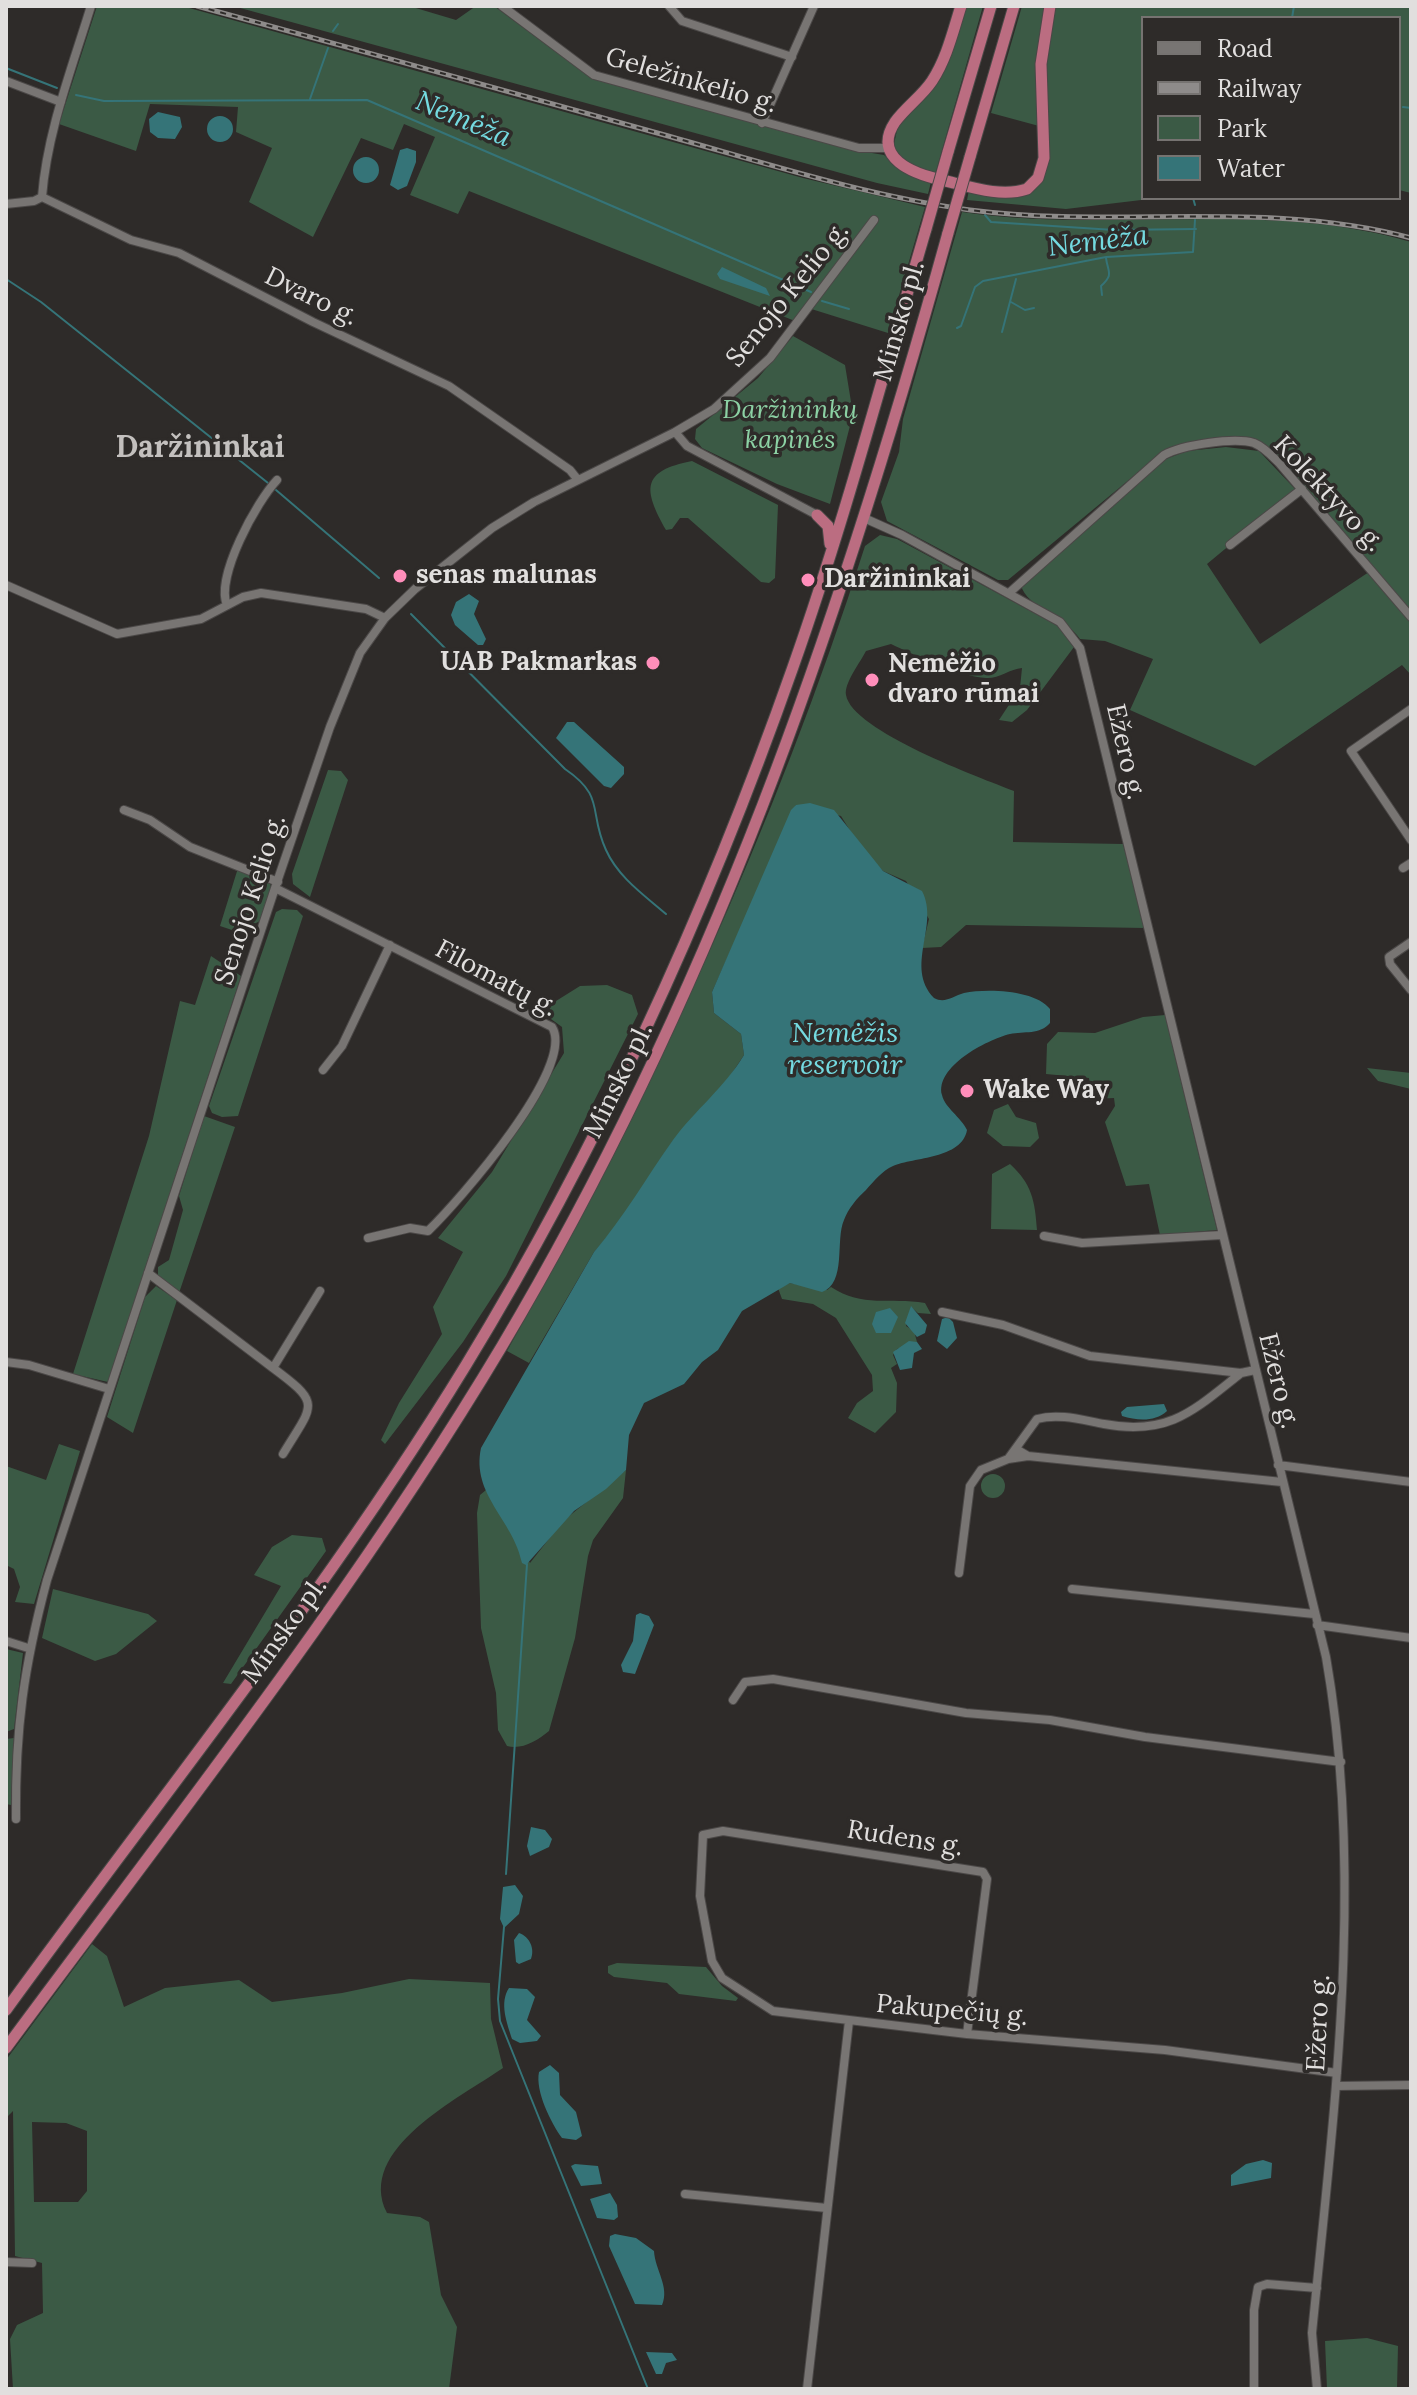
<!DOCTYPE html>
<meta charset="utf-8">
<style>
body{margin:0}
#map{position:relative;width:1417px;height:2395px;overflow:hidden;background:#2e2b29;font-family:Lora,serif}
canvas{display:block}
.frame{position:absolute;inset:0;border:8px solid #e1dfde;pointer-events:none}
.legend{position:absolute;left:1141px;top:16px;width:260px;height:184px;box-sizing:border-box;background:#2e2b29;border:2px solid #767371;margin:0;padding:10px 14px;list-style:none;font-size:24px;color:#e1dfde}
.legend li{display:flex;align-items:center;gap:16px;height:40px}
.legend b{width:40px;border:2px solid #767371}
</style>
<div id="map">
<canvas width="1417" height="2395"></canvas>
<div class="frame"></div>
<ul class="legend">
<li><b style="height:10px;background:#787573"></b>Road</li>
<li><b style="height:10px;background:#8e8b8a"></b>Railway</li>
<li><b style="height:22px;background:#3b5a45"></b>Park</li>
<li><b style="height:22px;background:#357478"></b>Water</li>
</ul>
</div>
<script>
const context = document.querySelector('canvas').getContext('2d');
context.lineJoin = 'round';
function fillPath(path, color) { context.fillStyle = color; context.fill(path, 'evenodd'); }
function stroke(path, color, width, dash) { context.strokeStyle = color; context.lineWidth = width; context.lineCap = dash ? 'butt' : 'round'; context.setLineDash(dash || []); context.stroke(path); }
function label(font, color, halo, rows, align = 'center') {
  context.font = font + ' Lora,serif'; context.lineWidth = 7; context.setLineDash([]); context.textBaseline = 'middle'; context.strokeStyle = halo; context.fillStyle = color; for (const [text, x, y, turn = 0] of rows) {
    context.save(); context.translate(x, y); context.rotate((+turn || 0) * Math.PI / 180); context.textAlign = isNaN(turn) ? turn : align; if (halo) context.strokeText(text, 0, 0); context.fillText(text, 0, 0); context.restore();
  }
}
fillPath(new Path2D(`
 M97,6h85l621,172 122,29 -37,126 -83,-26 -10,14 -326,-130 -11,23 -48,-19 25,-58 -31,-13 -11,26 -32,-12 -48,99 -64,-35 23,-54 -36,-16 2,-25 -88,-3 -14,47 -77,-27z
 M233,6h176l47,14 20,-14h18l88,65 25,12 247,67 30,5 19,17 28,10 -3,12 -51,-11z
 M965,6h18l-48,169 -28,-10 -14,-17 5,-22 33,-37z
 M1022,6h23l-8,58 2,62 -48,-13z
 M1056,6h355v187l-12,-3v-172h-256v180h15l-92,11 -99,-9 2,-10 31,7 42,-18 5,-10v-115z
 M962,212c150,22 302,-13 449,30v370l-143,-165c-28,-19 -82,-8 -109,8l-151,125h-10l-111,-59 -6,-19 18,-50 4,-33z
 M793,336l52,29 8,49 -23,90 -53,-20 -75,-36 -7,-9 1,-10 62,-51z
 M1226,447l33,4 37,39 -89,74 53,80 109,-72 42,51v52l-9,-10 -147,101 -125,-56 23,-51 -48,-18 -25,-2c-14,-22 -61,-35 -59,-58l145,-122 21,-8z
 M692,461l86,44 -3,73 -6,5 -8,-1 -73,-64h-8l-8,11 -6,1c-23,-41 -25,-59 26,-69z
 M880,535l17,4 165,89 12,19 -47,63 -15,12 -13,-2 21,-32 2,-20c-12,1 -24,11 -36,10 -24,-1 -72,-23 -95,-34l-25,7c-6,12 -22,32 -20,44 6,36 135,83 168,96l-1,51 110,2 22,84 -179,-3 -25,22 -19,1 7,-29 -23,-38 -23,-10 -24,-26 -18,-29 -45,-11 -84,187 2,21 27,21 3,21 -24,36 -47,50 -56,85 -23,26 -65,111 -22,-12c145,-258 268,-523 358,-805z
 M328,770l13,1 7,9 -38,117 -17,-13 -1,-10z
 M238,868l32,15 1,5 -11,33 -22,11 -18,-6z
 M282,909l15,1 6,6 -65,200 -16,1 -10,-4 -3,-7 67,-194z
 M211,956l30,20 -133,406 -35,-8 76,-238 31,-135 15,4z
 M607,985l25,10 6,19 -132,262 -43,66 -78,102 -4,-4 18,-37 43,-69 -9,-27 30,-55 -25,-14 54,-66 72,-119 -2,-26 -22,-16 40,-25z
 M1165,1015l52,215 -57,5 -11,-51 -23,2 -21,-64 10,-16 -1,-8 -22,1 -3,-21 -43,-4 1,-30 11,-12 37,1 48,-16z
 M1367,1068l44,5v16l-33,-8z
 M1008,1104l8,13 20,6 3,15 -9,9 -27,-1 -16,-13 7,-23z
 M204,1116l31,11 -56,166 -21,-15v-11l11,-7 14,-50 -4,-14z
 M1010,1164c22,20 25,37 27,66l-46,-1 1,-55z
 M790,1283l37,7 4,-3c32,21 58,10 94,16l6,11 -13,-1 -7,-6 -5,19 8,5 3,11 -20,7 -4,6 4,9 -6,4 6,15 -1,29 -21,21 -27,-15 9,-15 16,-12 -1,-16 -36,-57 -23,-14 -31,-5 -4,-11z
 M156,1286l21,14 -44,133 -26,-16 38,-120z
 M59,1444l21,7 -46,153 -19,-2 5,-15 -6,-18 -8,-4v-99l40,14z
 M626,1470l-3,28 -30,42 -5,16 -13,82 -26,93c-12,10 -27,19 -42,15l-9,-16 -2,-37 -15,-65 -4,-115 3,-18 6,-5 44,73 33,-42z
 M981 1486a12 12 0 1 1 24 0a12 12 0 1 1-24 0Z
 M292,1535l30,3 4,13 -95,133 -8,-1 58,-97 -27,-11 18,-28z
 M53,1589l95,25 9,7 -41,33 -21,7 -53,-23z
 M6,1649l17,4 -9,76 -8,3z
 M14,1738l-3,67 -5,-1v-65z
 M92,1944l15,12 17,51 41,-19 74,-8 33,22 70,-9 67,-14 81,4 1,36 12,49c-43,30 -148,81 -116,145l33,4 9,5 12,73 16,32 -8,62h-436l-3,-50 7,-14 26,-12 -1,-50 -27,-7 -2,-145 -7,7v-58zM32,2122l34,1 21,8v60l-9,11h-44z
 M617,1963l89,4 16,19 16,12 -2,3 -57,-7 -12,-11 -53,-6 -6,-4v-7z
 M1367,2338l31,8 -1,43h-70l-2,-48z`), '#3b5a45');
fillPath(new Path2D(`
 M158,112l22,5 2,10 -7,12 -17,-1 -8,-6 -1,-13z
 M207 129a13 13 0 1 1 26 0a13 13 0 1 1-26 0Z
 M407,148l9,3v11l-9,24 -9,4 -8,-5 10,-35z
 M353 170a13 13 0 1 1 26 0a13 13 0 1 1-26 0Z
 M722,267l44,21 4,8 -50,-17 -3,-5z
 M469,594l10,7 -5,13 12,25 -3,6h-5l-23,-20 -4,-10 5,-13z
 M567,722h7l50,45v7l-13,14 -7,-2 -48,-48z
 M810,803l24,7 49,61 39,20c18,35 -18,75 12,107 11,6 19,-2 30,-5 23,-5 72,-3 86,16v14c-10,12 -26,8 -40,11 -24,6 -75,33 -68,61 3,13 19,22 25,35 -5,29 -53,27 -74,36 -11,5 -19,15 -27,24 -9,8 -18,19 -22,30 -9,20 3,63 -22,72l-32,-9 -48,28 -24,39 -16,12 -18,22 -40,19 -15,32 -3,35 -20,19 -32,22 -48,54 -4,-2c-9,-44 -51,-68 -41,-115l113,-196c30,-35 52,-74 79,-112 22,-30 51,-52 71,-85l-3,-21 -27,-21 -2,-21 79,-182 5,-5z
 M911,1306l16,19 -2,8 -8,4 -12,-14z
 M890,1308l8,9 -7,16h-15l-4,-9 4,-12z
 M948,1317l5,5 4,16 -10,11 -10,-8 5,-22z
 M909,1341l8,1 5,7 -8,4 -2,15 -12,2 -7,-18z
 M1164,1404l3,7c-12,11 -29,10 -45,5l-1,-4 6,-5z
 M640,1613l9,3 5,9 -19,49 -12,-2 -2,-7 12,-24 3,-26z
 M531,1827l14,3 7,9 -3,8 -19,9 -3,-10z
 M515,1885l8,11 -4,18 -15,14 -4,-9 3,-32z
 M519,1933c11,4 16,16 12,26l-12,5 -3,-2 -2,-22z
 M509,1988l18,1 8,8 -8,23 14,16 -4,5 -17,2 -8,-4c-5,-16 -13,-36 -3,-51z
 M550,2065l9,8 1,22 16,17 6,24 -6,4 -14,-2c-11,-15 -27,-47 -23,-66z
 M1263,2160l9,3 -1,15 -40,8v-11l15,-11z
 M575,2164l23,2 4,18 -21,2 -10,-20z
 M610,2193l7,12 1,12 -4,3 -17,-2 -7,-19z
 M615,2234l21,4 18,13c1,19 16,36 8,54l-27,-1 -26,-58 1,-10z
 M646,2352l26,1 5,7 -11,3 -4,11h-6z`), '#357478');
stroke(new Path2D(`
 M1292,18l2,-12
 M333,31l5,-7
 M6,68l51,20
 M76,95l28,6 263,-1 444,192
 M310,99l18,-51
 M1403,107l8,1
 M1193,198l2,7
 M985,215l6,7 123,8 82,-1
 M6,279l35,23 227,181
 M1102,295l-1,-9c13,-12 7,-13 5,-28
 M822,301l27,8
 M1011,302l14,8 9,-2
 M957,328l4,-2 14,-39 8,-6 123,-24 87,-5 2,-32
 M1002,332l14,-53
 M276,490l103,88
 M411,614l154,155c41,28 23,42 41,81 12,27 38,45 60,64
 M506,1874l21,-310
 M504,1927l-6,72 2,22 148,368`), '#357478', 2);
const minor = new Path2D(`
 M502,6l92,69 265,73h30
 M669,6l13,15 110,36
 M6,81l55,21
 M762,123l52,-117
 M42,197l89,43 48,13 134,69 136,64 121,84 8,10
 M42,197c5,-65 30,-129 49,-191
 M6,204l28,-3 8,-4
 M675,432l12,14 130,69
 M864,518l38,17 158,87 20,26 246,1009c39,222 8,453 -14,676l5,56
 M1230,545l72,-56
 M6,585l111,49 84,-15 42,-22 18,-4 105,16 19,9
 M1009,593l155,-138c18,-10 70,-18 90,-12 10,4 18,13 25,20l132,154
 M227,605c-12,-28 30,-104 50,-125
 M1411,709l-60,42 60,89
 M124,810l26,10 40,27 88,35
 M1403,868l8,-5
 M275,888l277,139c25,40 -94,175 -124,204l-18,-3 -42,10
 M1411,942l-22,15 1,7 21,26
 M323,1070l19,-24 48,-101
 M1044,1236l38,7 140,-8
 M148,1273l125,95
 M942,1312l61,13 87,31 151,17 14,-3
 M6,1362l23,3 80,24
 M283,1454c30,-50 40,-49 -10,-86l47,-77
 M1028,1456l254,26
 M1008,1459l20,-3 -12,-7
 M1278,1465l133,17
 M959,1573l11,-87 11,-16 27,-11 29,-40c22,-6 45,1 67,5 65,12 89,-13 137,-51
 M1072,1589l242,25
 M1317,1625l94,13
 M6,1641l22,7
 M733,1700l12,-18 28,-3 193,34 84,7 95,17 196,25
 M16,1819c-1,-90 8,-153 31,-239l228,-692 55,-161 30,-74 25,-35 30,-29 77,-61 42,-26 141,-70 39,-23 56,-51 104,-138
 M967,2034l20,-155 -4,-7 -260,-41 -20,4 -3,61 12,65 10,17 51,33 194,23 198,16 172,23
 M1336,2086l75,-1
 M685,2194l142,14
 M6,2262l26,1
 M807,2389l42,-368
 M1254,2389v-79l4,-23 9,-3 50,4`);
const highway = new Path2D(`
 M961,6c-8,25 -14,52 -29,75 -10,15 -26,26 -37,41 -24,36 19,52 47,58 26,6 58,18 85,9l11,-11 6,-20 -3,-94 9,-58
 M948,152l43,-146
 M970,157l44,-151
 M817,515l11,11 2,18
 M6,2010c155,-214 322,-419 460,-645 134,-220 242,-456 327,-698 51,-144 90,-292 133,-438
 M6,2048c170,-230 349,-456 496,-702 210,-353 337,-720 446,-1113`);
stroke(minor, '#4b4847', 10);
stroke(highway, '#4b4847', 13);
stroke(minor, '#787573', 8);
stroke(highway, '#bb6d81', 11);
const rail = new Path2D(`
 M197,6c155,42 309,85 464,128 101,28 205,62 309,76 148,19 296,-11 441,28`);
stroke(rail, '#8e8b8a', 5);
stroke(rail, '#2e2b29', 2, [6]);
const highwayBridge = new Path2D(`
 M926,229l22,-77
 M948,233l22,-76`);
stroke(highwayBridge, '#4b4847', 13, []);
stroke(highwayBridge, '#bb6d81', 11);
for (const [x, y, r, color] of [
 [400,576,8,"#ff8eba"],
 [808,580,8,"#ff8eba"],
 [653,663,8,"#ff8eba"],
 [872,680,8,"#ff8eba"],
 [967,1091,8,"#ff8eba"]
]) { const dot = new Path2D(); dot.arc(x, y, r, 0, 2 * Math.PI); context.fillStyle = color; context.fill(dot); stroke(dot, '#2e2b29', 3); }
label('26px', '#e1dfde', '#2e2b29', [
 ["Geležinkelio g.",691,81,16],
 ["Senojo Kelio g.",788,295,-51],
 ["Dvaro g.",311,297,26],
 ["Minsko pl.",900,321,-74],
 ["Kolektyvo g.",1328,494,47],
 ["Ežero g.",1125,752,77],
 ["Senojo Kelio g.",251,900,-72],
 ["Filomatų g.",496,979,28],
 ["Minsko pl.",619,1081,-64],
 ["Ežero g.",1278,1381,76],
 ["Minsko pl.",285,1631,-54],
 ["Rudens g.",905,1839,9],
 ["Pakupečių g.",952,2011,5],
 ["Ežero g.",1319,2023,-87]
]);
label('italic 26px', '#8cd1a4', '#2e2b29', [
 ["Daržininkų",790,411],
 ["kapinės",790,441]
]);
label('bold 26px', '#e1dfde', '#2e2b29', [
 ["senas malunas",416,576],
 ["Daržininkai",824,580],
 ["UAB Pakmarkas",637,663,"right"],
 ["Nemėžio",888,665],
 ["dvaro rūmai",888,695],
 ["Wake Way",983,1091]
], 'left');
label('italic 28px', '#74dae0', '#2e2b29', [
 ["Nemėža",463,120,23],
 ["Nemėža",1098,242,-7],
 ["Nemėžis",845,1034],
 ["reservoir",845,1066]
]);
label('bold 30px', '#c3c0be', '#2e2b29', [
 ["Daržininkai",200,448]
]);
</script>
